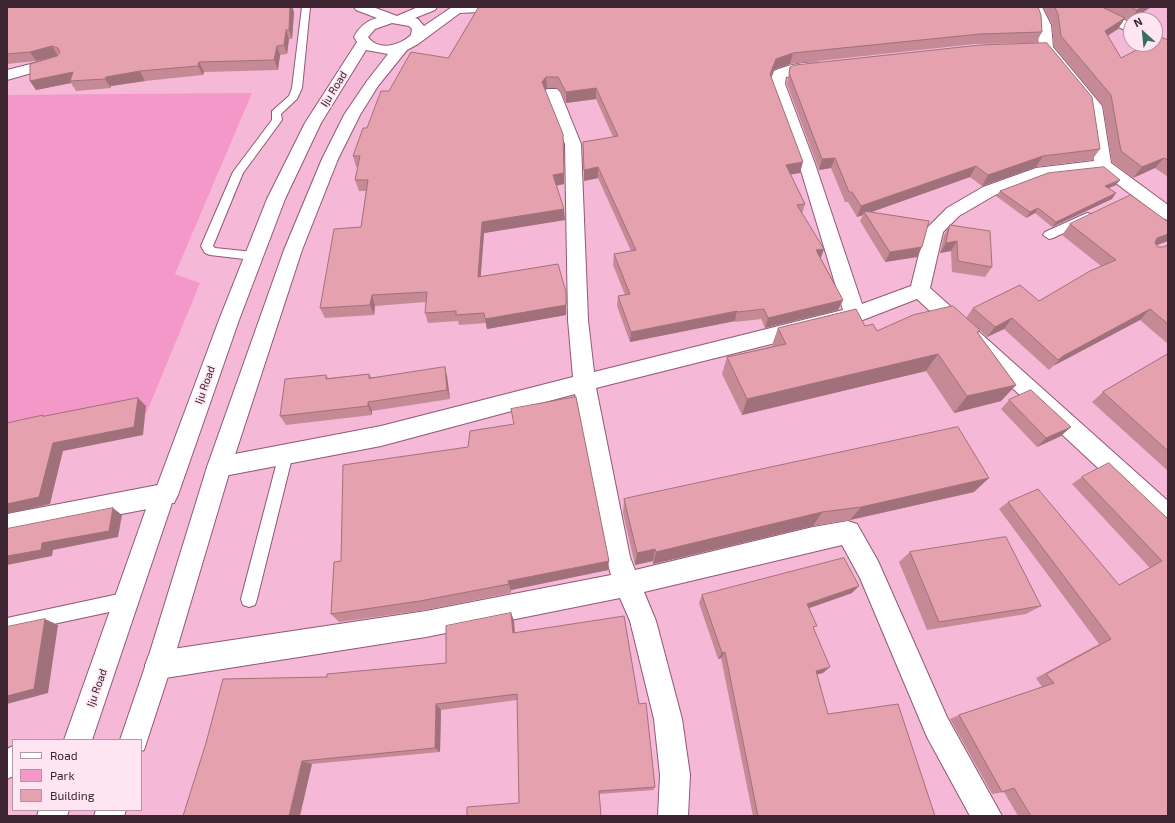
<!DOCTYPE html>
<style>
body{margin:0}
#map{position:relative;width:1175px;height:823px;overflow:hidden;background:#f5b8d7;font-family:"Exo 2",sans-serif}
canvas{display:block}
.frame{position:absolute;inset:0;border:8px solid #3c2431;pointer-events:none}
.legend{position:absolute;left:12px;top:739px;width:130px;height:72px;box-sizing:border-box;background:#ffe5f2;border:1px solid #b198a5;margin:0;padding:5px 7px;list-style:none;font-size:12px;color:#3c2431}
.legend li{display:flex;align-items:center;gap:8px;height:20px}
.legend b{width:20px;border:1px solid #b198a5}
.north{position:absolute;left:1123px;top:12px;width:40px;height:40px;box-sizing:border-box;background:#ffe5f2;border:1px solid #b198a5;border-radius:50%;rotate:333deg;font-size:11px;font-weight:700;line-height:16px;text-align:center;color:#3c2431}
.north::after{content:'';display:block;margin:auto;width:14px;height:18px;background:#346f59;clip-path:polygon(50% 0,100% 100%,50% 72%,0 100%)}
</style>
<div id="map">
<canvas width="1175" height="823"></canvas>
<div class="frame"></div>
<ul class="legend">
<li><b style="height:5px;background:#fff"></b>Road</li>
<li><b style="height:11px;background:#f497c9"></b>Park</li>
<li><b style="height:11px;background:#e5a1ae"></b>Building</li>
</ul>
<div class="north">N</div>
</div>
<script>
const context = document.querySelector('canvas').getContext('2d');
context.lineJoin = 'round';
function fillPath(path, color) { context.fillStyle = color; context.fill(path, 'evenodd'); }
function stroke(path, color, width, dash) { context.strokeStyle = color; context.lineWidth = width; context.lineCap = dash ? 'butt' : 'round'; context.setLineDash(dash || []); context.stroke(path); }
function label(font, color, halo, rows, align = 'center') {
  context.font = font + ' "Exo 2",sans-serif'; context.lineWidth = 3.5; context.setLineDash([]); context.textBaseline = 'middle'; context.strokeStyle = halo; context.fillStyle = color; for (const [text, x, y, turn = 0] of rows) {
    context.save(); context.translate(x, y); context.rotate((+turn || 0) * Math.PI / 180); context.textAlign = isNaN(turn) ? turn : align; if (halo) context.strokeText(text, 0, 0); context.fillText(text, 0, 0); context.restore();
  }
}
fillPath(new Path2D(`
 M252,93l-77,181 25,9 -54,131 -139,17v-336z`), '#f497c9');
const lane = new Path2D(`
 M302,7h8l-8,81 -5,11 -16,15 1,6 -39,53 -30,73 2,2 38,4 4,1 2,3 -2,3 -4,1 -43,-5 -5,-2 -4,-7 32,-74 39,-52v-9l17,-15 3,-8z
 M1087,213l4,1 2,3 -2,3 -38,18 -4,1 -6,-4 2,-3z
 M286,448l5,2 2,4 -36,145 -2,6 -6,2 -6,-2 -2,-6 38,-145 2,-4z
 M128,592l6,2 2,6 -2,6 -6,2 -121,26v-16z`);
const street = new Path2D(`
 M452,7h57l-2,3 -5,1 -44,2 -5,-1 -2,-3z
 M1028,7h14l9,18 2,22 49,59 9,57 57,42v15l-6,-2 -62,-47 -56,6 -49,18 -36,21 -16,16 -13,56 238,213v27l-9,-3 -242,-226 -62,24 -259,65 34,169 5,13 178,-43 35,-6 9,3 21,37 69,156 55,99h-32l-43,-79 -67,-159 -18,-33 -198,47 12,29 26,98 8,56 -2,41h-30l2,-41 -6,-56 -24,-98 -10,-23 -194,39 -267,42 -10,-4 -4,-10 4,-10 10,-4 267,-40 185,-36 -5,-18 -31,-163 -194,52 -162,31 -8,-3 -4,-7 4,-7 8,-3 162,-31 192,-49 -5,-57 -3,-176 -21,-52 3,-3h10l3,3 21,52 7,176 6,52 249,-62 -44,-146 -30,-80 5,-13c14,-6 35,-11 50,-7l2,3 -2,3 -5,1 -33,6 -1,7 30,80 47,140 49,-18 14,-56 22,-22 36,-21 53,-19 58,-7 -8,-54 -47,-59 -2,-23z
 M1081,7h18l32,16v10l-48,-23z
 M58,57l5,1 2,3 -2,3 -56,16v-10z
 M163,484l8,3 4,8 -4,8 -8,3 -156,30v-22z
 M13,746v30l-6,3v-30z`);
const secondary = new Path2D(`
 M354,7h19l24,9 21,-9h19l-2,3 -20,8 3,1 6,7 28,-19h16l-50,37 -11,6 -29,36 -18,29 -22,44 -36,91 -71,217 -56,188 -31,95 -3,1v-11h-21l29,-85 58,-188 77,-217 38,-91 22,-44 23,-34 21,-27 -22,-4 -45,73 -36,76 -46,121 -61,175 -4,8h-2l-80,237h-28l87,-245 4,-8 2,-1 62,-166 48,-121 38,-76 52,-81 -3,-5c5,-10 12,-16 23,-19l-21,-8zM392,23l17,3 3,3 -1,6c-11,10 -32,17 -43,2l7,-8z
 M39,810h30l-2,6h-30z
 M96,810h30l-2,6h-30z`);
stroke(lane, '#8f5876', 2);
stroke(street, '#8f5876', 2);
stroke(secondary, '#8f5876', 2);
fillPath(lane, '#fff');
fillPath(street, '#fff');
fillPath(secondary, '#fff');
fillPath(new Path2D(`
 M7,7h285l2,5 -2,27h-3l-2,15 -7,1 -2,15 -74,2 -1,3 -58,6 -34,5v2l-35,3 -5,-8 -35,7 -6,-9 28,-25 -22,5 -29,3z
 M479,7l563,25 -6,11 -61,1 -185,20 -17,6 -2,6 29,97 -10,1 15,30 -3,10 22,35 -3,9 22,42 -5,10 -73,18 -4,-9 -26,3v-1l-105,21 -13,-36 1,-10 7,-1 -12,-30 1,-11 17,-3 -33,-73 -14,3 -1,-39 30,-5 -17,-38 -30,4 -8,-15h-11l-2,2 19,94 -8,2 9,34 -81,13 -4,44 86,38 -79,14 -1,-6 -27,2 -1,-4 -30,2 -3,-10 1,-11 -51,4 -1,9 -49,3 -5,-10 41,-81 5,-36h-7l-4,-11 3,-13h-2l-3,-11 14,-28 22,-37 59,-33z
 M1043,7h108l-21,14 -5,-3 -7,11 -11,7 14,22 47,-19v138l-13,-9 -22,10 -21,-16 -9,-56 -49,-60 -2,-22z
 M790,67l310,82 -8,11 -56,7 -54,19 -12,-9 -99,35 46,45 -32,5 -25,-41 3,-6 -6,2 -9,-15h-3l-14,-34 -12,2 -32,-86z
 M1116,185l-7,3 3,11 -60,28 -17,-14 -9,5 -30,-22 4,-5z
 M1070,224l87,21 1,2h5l5,-2v99l-28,-24 -87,46 -4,4 -45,-41 -17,8 -7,-7 -2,3 38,52 -15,16 -47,12 -28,-42 -184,44 -20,-41 5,-17 46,-11 -1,-1 6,-17 87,-2 12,5 89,-13 7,-10 66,-7 62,-35 -39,-31z
 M950,225l42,42 -7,10 -33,-5 -1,-21 -11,2 4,-18z
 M1168,354v117l-76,-69 11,-10z
 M369,374l2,3 76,-1 3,23 -78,12v4l-86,10 -6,-9 46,-41 2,3z
 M1009,400l52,36 -24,11 -36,-38z
 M1082,477l86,42v297h-150l-14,-24 -12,2 -42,-75 9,-4 83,-28 -6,-9 63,-34 -100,-135 9,-7 111,83 31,-17 -78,-84z
 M974,492l-124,28 -37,6 -160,38v-3l-18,4 -12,-52 1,-14z
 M910,552l131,54 -15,8 -99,16 -28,-68z
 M334,562l274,8 -97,20v3l-85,17 -87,12 -8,-8z
 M852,593l-43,15 5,21 9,44 -6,1 11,40 107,102h-182l-32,-158 -3,1 -19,-56 3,-8z
 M511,613l3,8 1,12 124,71 16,83 -2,3 -54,4 -80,9 -2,-103 -76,10 -1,42 -128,12 -129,52 144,-139 119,-14z`), '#c58a96');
fillPath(new Path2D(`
 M290,7h2l2,5 -2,27 -3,-9z
 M1142,7h9l-21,14 7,-11z
 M1125,18l-7,11 -20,13 7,-11z
 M286,30l3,9 -2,15 -3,-9z
 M52,46l6,10 -22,5 -6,-9z
 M277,46l3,9 -2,15 -4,-10z
 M793,53l-3,11 -17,6 -5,15 2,-11 6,-15z
 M199,62l5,10 -1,3 -5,-9z
 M140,71l5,10 -34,5v2l-6,-9 1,-2z
 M73,72l-3,9 1,2 -35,7 -6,-9z
 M546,77l1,11 -4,5 -1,-11z
 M596,88v11l-30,4v-11z
 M564,145v39l-10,2 -1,-11z
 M1043,156l-7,11 -54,19 6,-11z
 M835,158l-4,10 -12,2 3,-11z
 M1164,158l-9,10 -22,10 9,-11z
 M803,162l-3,11 -18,3 4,-11z
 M976,166l-6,11 -104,37 -2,-3 -1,4 -6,2 4,-11z
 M598,167v11l-14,3v-11z
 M1120,180l-4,5 -15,6 4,-5z
 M1116,193l-4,6 -60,28 4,-5z
 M1038,208l-3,5 -9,5 4,-6z
 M564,209l1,11 -81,13 -4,54 -2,-10 4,-55z
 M1168,234v7l-21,8 10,-11z
 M957,241l-6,10 -11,2 6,-10z
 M922,247l-5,10 -32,5 5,-10z
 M824,249l-4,10 -4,-9z
 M566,292v23l-79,14 -2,-10z
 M372,295l3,11 -1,9 -4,-10z
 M843,300l-5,10 -73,18 3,-10z
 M1150,309l-10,11 -87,46 -4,4 14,-14z
 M737,311l-2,10 -105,21 1,-10z
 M1012,318l-8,11 -17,8 8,-10z
 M938,354l-12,17 -184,44 5,-16z
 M445,367l2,9 3,23 -3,-9z
 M1016,385l-15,16 -47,12 13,-17z
 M138,398l8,8 -3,29 -80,16 -13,53 -43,10v-10l46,-61z
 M368,402l4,9v4l-4,-9z
 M1071,427l-10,9 -24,11 9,-9z
 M989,478l-15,14 -124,28 11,-13z
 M113,508l9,7 -4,22 -65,13 -1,6 -45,9v-9l35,-13z
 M822,512l-9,14 -160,38 3,-12z
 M655,549l-2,12 -18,4 2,-12z
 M609,561l-1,9 -97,20v3l-2,-9 -1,-3z
 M859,586l-7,7 -51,18 6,-7z
 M511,613l3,8 1,19 -2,-7z
 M45,619l13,6 -10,68 -41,11v-8z
 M725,652l-4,6 -3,1 4,-6z
 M830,667l-7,6 -13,3 6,-5z
 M436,704l5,6 -1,42 -5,-4z
 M302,761l10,3 -12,52h-11z`), '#a0717a');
const building = new Path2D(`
 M7,7h283l-1,23h-3l-2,15 -7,1 -3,14 -75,2 -1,4 -58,5 -34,6 -1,2 -35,2 3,-9 -43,9v-17l27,-8 3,-4 -2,-4 -6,-2 -22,6 -23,2z
 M479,7h559l3,8 1,17 -62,2 -187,19 -17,6 -6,15 33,88 -17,3 19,39 -8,1 27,44 -8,1 27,50 -75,18 -4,-9 -26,3 -1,-1 -106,21 -13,-36 12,-2 -16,-40 22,-4 -38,-83 -14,3 -1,-28 35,-6 -22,-48 -30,4 -8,-15h-12l-4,5 21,52 1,39 -11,2 11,34 -82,13 -4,55 80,-13 8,28v13l-81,14 -1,-6 -28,2v-4l-31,2 2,-21 -55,3 -2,10 -50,3 14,-79 27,-2 7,-47h-13l5,-24h-7l10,-28h4l14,-37h8l22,-39 37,6z
 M1055,7h47l23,11 -20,13 16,27 27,-14h7v-4l6,-3 7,3v120l-4,-2 -22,9 -21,-16 -10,-56 -50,-59 -3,-22z
 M1131,7h11l-5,3z
 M1047,43l45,54 8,52 -57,7 -55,19 -12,-9 -115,40 -9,-14h-3l-14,-34 -13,1 -33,-86 1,-6 5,-2 185,-20z
 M1104,167l16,13 -15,6 11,7 -60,29 -18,-14 -8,4 -30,-21 48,-18z
 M1131,195l37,27v12l-11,4 -2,5 3,4h5l5,-2v79l-18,-15 -87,47 -5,4 -46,-42 -17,9 -22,-19 47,-23 19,16 51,-30 26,-11 -46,-36z
 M864,211l65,10 -7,26 -32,5z
 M950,225l40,6 2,36 -34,-6 -1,-20 -11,2z
 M953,306l27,24 -3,2 39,53 -49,11 -29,-42 -191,45 -20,-42 59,-13 -8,-16 78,-19 9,17 8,-2 4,7 36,-16z
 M1168,354v97l-65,-59z
 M445,367l2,23 -79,12v4l-88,10 5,-37 41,-4v4l43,-5v4z
 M1031,390l40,37 -25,11 -37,-38z
 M576,397l33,164 -101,20 1,3 -89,17 -89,13 3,-52 7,-1 2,-96 125,-18 2,-16 44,-7 -3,-15z
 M138,398l-4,29 -81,16 -14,54 -32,7v-81l36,-8v1z
 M958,427l31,51 -128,29 -39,5 -166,40 -1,-3 -18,4 -13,-54z
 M1109,463l59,56v297h-137l-17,-28 -12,4 -43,-77 95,-32 -8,-9 65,-35 -103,-137 30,-13 81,96 43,-24 -80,-84z
 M113,508l-4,23 -67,12 -1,7 -34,6v-27z
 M1006,537l35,69 -102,16 -29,-70z
 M844,558l15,28 -52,18 10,22 -4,1 17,40 -14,4 12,43 70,-10 37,112h-177l-33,-164 -3,1 -20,-58z
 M511,613l2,20 111,-17 15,88 7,-1 9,84 -56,4 2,25h-134v-9l52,-4 -2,-109 -81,10 -1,44 -133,13 -13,55h-106l23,-73 17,-64 104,-2v-3l119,-11v-37z
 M45,619l-11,70 -27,7v-69z`);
fillPath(building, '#e5a1ae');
stroke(building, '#a0717a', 1);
label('11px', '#3c2431', '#ffe5f2', [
 ["Iju Road",334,89,-58],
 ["Iju Road",205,385,-70],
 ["Iju Road",97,688,-70]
]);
</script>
